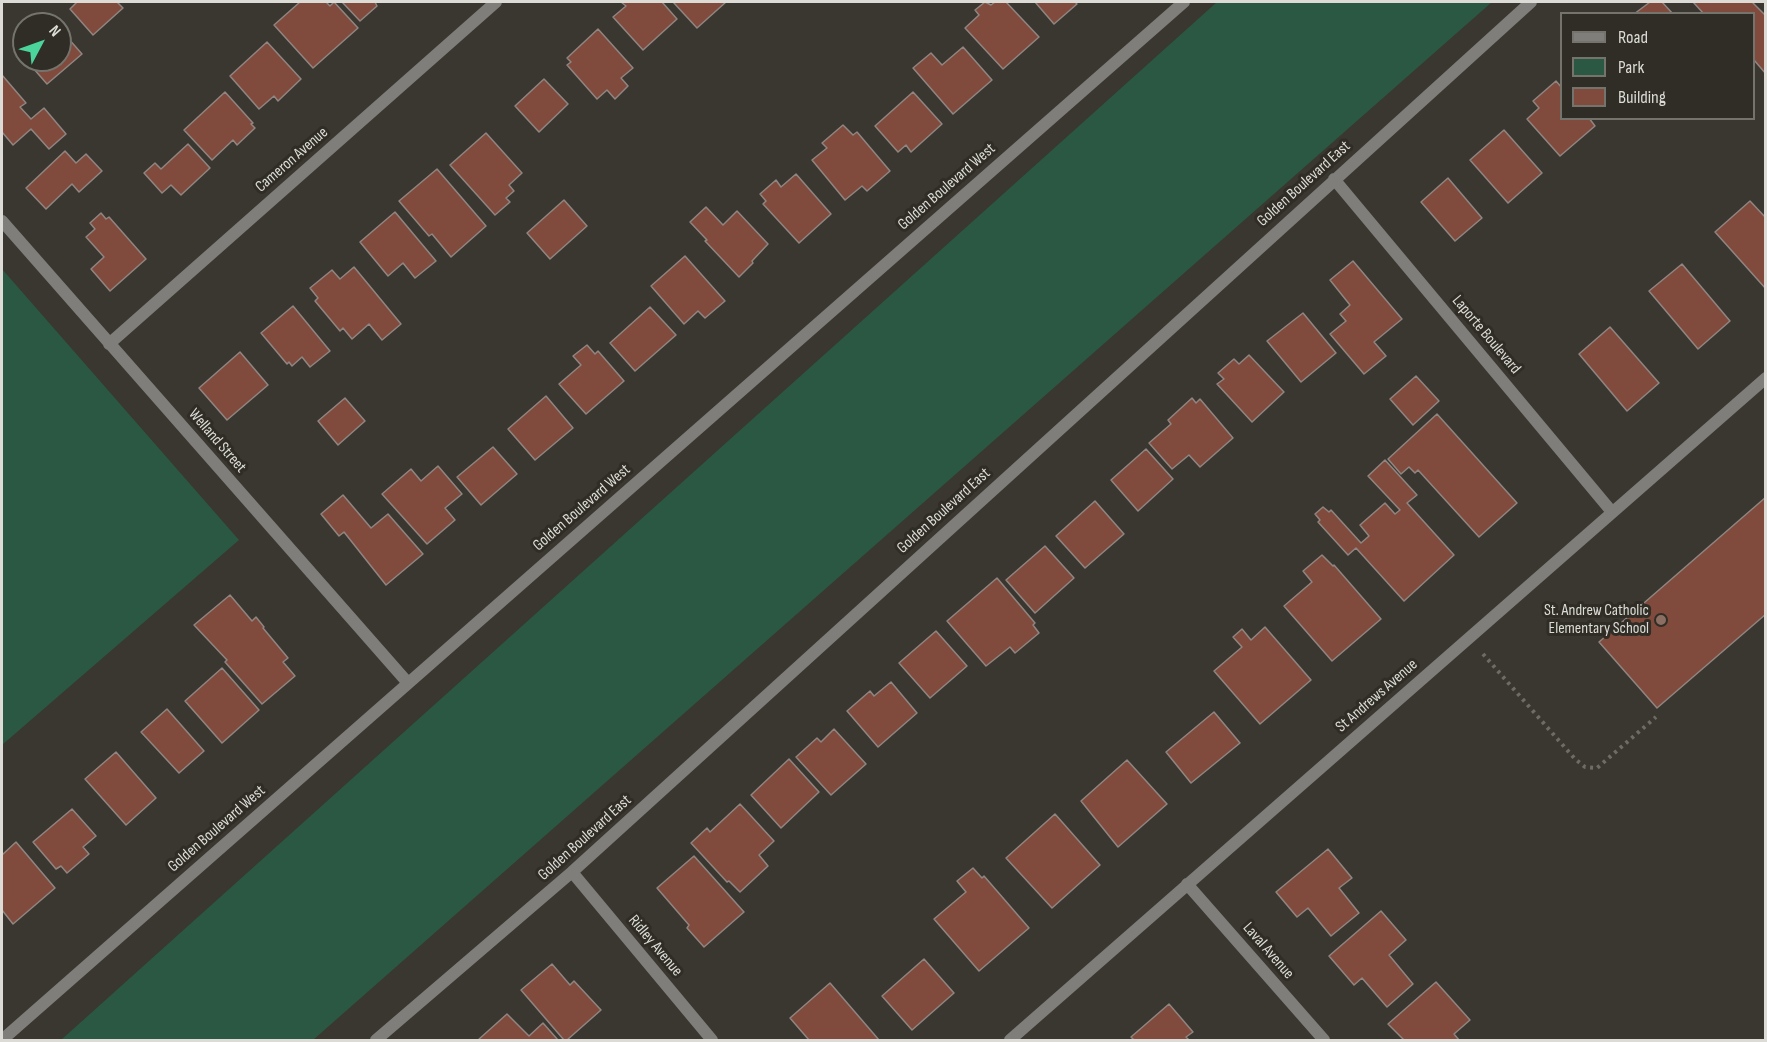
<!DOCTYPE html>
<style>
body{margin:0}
#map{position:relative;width:1767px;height:1042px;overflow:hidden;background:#39372f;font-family:"Sofia Sans Condensed",sans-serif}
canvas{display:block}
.frame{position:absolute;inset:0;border:3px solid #dcdbd6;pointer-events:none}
.legend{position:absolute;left:1560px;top:12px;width:195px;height:108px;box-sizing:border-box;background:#2f2d25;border:2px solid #74736c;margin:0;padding:8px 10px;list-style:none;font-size:18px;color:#dcdbd6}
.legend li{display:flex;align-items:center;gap:12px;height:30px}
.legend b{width:30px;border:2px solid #74736c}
.north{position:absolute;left:12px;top:12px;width:60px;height:60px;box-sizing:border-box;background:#2f2d25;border:2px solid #74736c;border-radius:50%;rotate:49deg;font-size:16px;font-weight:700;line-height:24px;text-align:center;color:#dcdbd6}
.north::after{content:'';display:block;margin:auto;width:21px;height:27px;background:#4bd49b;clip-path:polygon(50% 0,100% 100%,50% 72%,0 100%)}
</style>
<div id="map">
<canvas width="1767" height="1042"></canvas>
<div class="frame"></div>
<ul class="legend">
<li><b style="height:8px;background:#7f7e7a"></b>Road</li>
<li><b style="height:16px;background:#2b5842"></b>Park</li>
<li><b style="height:16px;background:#804b3c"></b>Building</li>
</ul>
<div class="north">N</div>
</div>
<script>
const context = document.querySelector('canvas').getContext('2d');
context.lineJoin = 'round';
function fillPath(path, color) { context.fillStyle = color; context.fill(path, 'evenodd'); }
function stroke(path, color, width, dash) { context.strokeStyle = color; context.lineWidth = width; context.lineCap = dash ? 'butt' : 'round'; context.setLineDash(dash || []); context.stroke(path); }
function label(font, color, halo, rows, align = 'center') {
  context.font = font + ' "Sofia Sans Condensed",sans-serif'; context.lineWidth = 6; context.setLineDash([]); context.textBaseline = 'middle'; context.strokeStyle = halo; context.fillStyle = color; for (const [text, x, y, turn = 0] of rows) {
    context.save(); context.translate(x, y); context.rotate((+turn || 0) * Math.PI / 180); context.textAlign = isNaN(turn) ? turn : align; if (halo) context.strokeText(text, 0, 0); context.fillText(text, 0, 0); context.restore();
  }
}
fillPath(new Path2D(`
 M1217,2h275l-1179,1038h-252z
 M2,269l237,271 -237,205z`), '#2b5842');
const building = new Path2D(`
 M77,2h40l6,6 -30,27 -23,-26z
 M300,2h26l4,4 4,-4 24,26 -45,40 -39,-43z
 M342,2h33l2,4 -17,15z
 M621,2h41l15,17 -34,31 -30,-33 13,-11z
 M673,2h53l-29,26z
 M985,2l6,3 4,-3h11l33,35 -36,32 -38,-41 14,-13 -4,-5z
 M1035,2h40l2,2 -23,20z
 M1650,2h12l11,12h-39z
 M1693,2h62l-2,1 13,13v58l-12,-14v-46h-50z
 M60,29l22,25 -35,30 -21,-24h34z
 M598,29l35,39 -12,10 7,8 -13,13 -8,-9 -10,9 -30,-34 4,-3 -4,-4z
 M267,42l34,37 -23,22 -4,-5 -15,13 -29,-33z
 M963,47l29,33 -39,34 -40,-46 18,-15 11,12z
 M2,75l24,28 -6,4 11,12 13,-11 22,26 -17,15 -18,-20 -18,16 -11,-13z
 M544,79l24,25 -29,28 -24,-26z
 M1556,81l6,7v30h27l6,8 -35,30 -33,-37 12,-11 -6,-7z
 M225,92l28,31 -2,1 4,4 -18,17 -4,-5 -21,20 -28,-30z
 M913,92l29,32 -31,28 -5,-7 -8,7 -23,-26z
 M843,125l10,10 4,-3 33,39 -23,20 -5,-5 -17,14 -33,-40 15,-12 -5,-5z
 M1504,130l38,43 -34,30 -38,-43z
 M486,133l36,40 -13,12 5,6 -8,7 4,4 -15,13 -45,-50z
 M188,144l22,24 -29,27 -10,-10 -9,8 -18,-20 11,-10 6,6z
 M65,151l11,12 10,-9 16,17 -23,21 -7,-8 -26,25 -20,-21z
 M437,169l49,57 -35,31 -19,-23 -3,2 -30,-35z
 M796,174l35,40 -32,29 -36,-39 3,-3 -6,-7 16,-14 5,7z
 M1448,178l34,40 -27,23 -34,-39z
 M564,200l23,26 -37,33 -23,-26z
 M1750,201l16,17v71l-51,-57z
 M706,207l17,18 14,-14 31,33 -16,17 1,2 -14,14 -34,-36 2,-1 -17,-18z
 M395,212l41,49 -21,17 -12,-15 -15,13 -28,-34z
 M101,213l5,6 3,-2 37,42 -36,32 -19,-22 13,-12 -18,-20 9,-8 -5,-6z
 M685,256l40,45 -20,17 -7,-7 -14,13 -33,-38z
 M1353,261l49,58 -28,23 12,14 -22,18 -34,-40 16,-13 -6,-7 10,-9 -20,-25z
 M1682,264l48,57 -32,28 -49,-58z
 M354,267l47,57 -19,16 -13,-16 -17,15 -9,-11 -3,3 -25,-30 3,-3 -8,-10 22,-18 8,9z
 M293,306l37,45 -20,16 -8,-10 -10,9 -3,-4 -2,2 -26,-31z
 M650,307l26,28 -41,36 -25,-28z
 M1303,313l33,40 -35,29 -34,-41z
 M1610,327l49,56 -32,28 -48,-57z
 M587,345l8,9 3,-3 26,30 -38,33 -27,-30 22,-19 -8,-9z
 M240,352l28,33 -41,35 -28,-32z
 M1249,355l35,37 -32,30 -35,-38 7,-5 -6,-6 16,-14 5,5z
 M1416,376l23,25 -26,24 -23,-26z
 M546,396l27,32 -38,32 -27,-31z
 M345,398l20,23 -27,24 -20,-24z
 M1192,398l4,5 4,-4 33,39 -33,29 -11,-12 -17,14 -23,-26 22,-19 -3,-4z
 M1437,414l80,89 -38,34 -61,-67 -3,3 -6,-6 -8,7 -13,-15z
 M493,447l24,27 -36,31 -24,-28z
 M1146,449l27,30 -35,32 -27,-31z
 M1385,460l32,35 -10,8 47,52 -50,46 -48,-53 -8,7 -30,-33 2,-2 -5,-6 8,-7 6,5 2,-2 30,33 8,-7 -9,-11 25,-22 10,11 5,-4 -32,-34z
 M438,466l24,28 -17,14 10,12 -28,24 -45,-50 29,-25 10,12z
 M343,495l28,33 17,-14 35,40 -37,31 -42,-53 -5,4 -18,-22z
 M1766,497v117l-109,94 -58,-66z
 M1095,501l29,33 -39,34 -29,-32z
 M1045,546l29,32 -39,35 -29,-33z
 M1322,555l11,11 1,-1 47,54 -49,42 -48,-55 28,-24 -9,-11z
 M997,578l38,45 -2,2 6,8 -24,20 -5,-6 -24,19 -39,-45z
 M230,595l22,26 4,-4 8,10 -1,1 25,30 -5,4 12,14 -33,28 -37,-42 2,-2 -33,-35z
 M1265,627l46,53 -51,44 -46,-53 28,-24 -9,-10 9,-8 9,11z
 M936,631l31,35 -37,32 -31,-35z
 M222,668l37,42 -37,33 -37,-42z
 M891,682l26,31 -39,34 -31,-36 23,-20 4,5z
 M167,709l37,42 -25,22 -38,-41z
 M1214,712l26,31 -49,40 -25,-31z
 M834,729l32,35 -35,31 -35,-38 21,-19 4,4z
 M116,752l40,46 -30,27 -41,-46z
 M789,759l30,33 -38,36 -30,-33z
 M1127,760l40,44 -49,43 -37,-46z
 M740,804l34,37 -15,14 9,11 -28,26 -11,-11 -2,1 -36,-39 16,-15 3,4z
 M72,809l24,27 -13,11 6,7 -22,19 -6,-7 -5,3 -23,-27z
 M1055,814l45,51 -48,43 -46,-50z
 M16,842l39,46 -42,36 -11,-14v-55z
 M1328,849l24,29 -13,10 20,25 -28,23 -23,-28 -11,9 -21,-25z
 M694,856l50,56 -40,35 -17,-19 2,-3 -32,-37z
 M973,868l9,10 2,-2 45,52 -50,43 -45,-52 32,-27 -9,-11z
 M1381,911l25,29 -17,15 24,29 -26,23 -25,-29 -8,7 -25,-29z
 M924,959l30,34 -42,37 -30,-34z
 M552,964l18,21 4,-4 27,29 -34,30h-3l-43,-50z
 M1436,982l34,38 -16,14 5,6h-55l-16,-16z
 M830,983l49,57h-70l-19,-22z
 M1169,1004l24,28 -7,5 3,3h-55l-3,-3z
 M507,1014l22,22 14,-13 15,17h-80z`);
fillPath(building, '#804b3c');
stroke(building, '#908582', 1.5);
stroke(new Path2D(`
 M1483,654l92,105 10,8 12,1 59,-51`), '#6e6c65', 4, [3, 4.5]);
stroke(new Path2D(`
 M1334,179l278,333
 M2,221l406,462
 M109,344l387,-342
 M572,872l140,168
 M1187,884l137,156
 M2,1040l1182,-1038
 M376,1040l196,-168 959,-870
 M1010,1040l756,-662`), '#7f7e7a', 12);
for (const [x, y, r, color] of [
 [1661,620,6,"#8d6e63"]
]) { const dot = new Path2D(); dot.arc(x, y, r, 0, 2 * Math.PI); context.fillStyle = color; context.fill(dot); stroke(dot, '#2f2d25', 2); }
label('16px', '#dcdbd6', '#2f2d25', [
 ["Cameron Avenue",292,160,-41],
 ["Golden Boulevard East",1304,184,-42],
 ["Golden Boulevard West",947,187,-41],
 ["Laporte Boulevard",1486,335,50],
 ["Welland Street",217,441,49],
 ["Golden Boulevard West",582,508,-41],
 ["Golden Boulevard East",944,511,-42],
 ["St Andrews Avenue",1377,696,-41],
 ["Golden Boulevard West",217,829,-41],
 ["Golden Boulevard East",585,838,-42],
 ["Ridley Avenue",655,946,50],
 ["Laval Avenue",1268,951,49]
]);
label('16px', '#dcdbd6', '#2f2d25', [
 ["St. Andrew Catholic",1649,611],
 ["Elementary School",1649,629]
], 'right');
</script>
